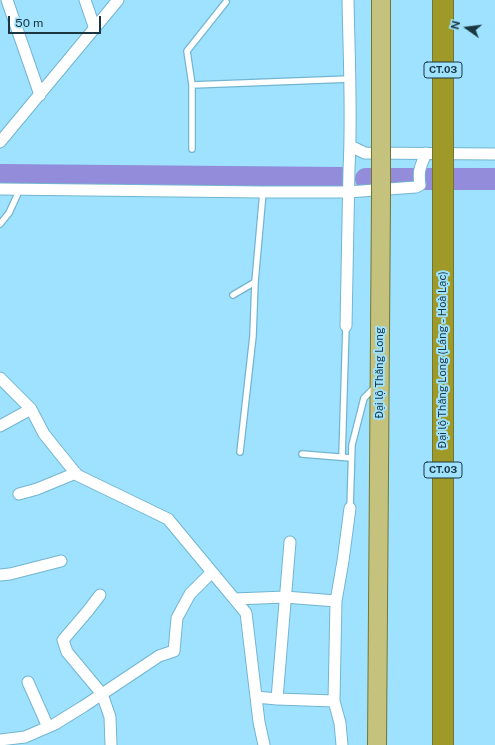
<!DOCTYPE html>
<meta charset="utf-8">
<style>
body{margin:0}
#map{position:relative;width:495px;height:745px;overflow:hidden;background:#9ee2ff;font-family:"Public Sans",sans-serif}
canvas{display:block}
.north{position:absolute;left:447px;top:8px;width:40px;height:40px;-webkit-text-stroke:3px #9ee2ff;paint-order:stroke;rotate:284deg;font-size:11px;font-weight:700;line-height:16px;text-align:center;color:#1a3641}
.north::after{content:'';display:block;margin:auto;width:14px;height:18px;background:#1a3641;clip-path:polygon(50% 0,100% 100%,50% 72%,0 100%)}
.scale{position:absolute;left:8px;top:16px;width:93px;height:18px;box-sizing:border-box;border:2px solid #1a3641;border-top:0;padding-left:5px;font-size:12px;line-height:14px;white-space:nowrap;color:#1a3641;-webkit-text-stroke:3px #9ee2ff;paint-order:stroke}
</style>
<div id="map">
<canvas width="495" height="745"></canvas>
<div class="north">N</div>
<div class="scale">50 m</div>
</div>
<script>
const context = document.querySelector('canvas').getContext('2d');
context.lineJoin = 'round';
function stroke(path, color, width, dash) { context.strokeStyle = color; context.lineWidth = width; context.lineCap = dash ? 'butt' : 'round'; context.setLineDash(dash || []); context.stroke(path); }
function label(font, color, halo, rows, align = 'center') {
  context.font = font + ' "Public Sans",sans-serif'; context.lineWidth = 4; context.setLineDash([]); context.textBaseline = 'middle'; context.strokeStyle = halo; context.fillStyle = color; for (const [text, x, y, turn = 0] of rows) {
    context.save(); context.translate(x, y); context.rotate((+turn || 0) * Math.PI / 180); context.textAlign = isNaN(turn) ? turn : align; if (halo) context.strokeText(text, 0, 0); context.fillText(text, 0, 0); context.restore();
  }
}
stroke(new Path2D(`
 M0,175l344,3
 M366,179h129`), '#928cda', 22);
const service = new Path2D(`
 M192,85l158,-6
 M192,149v-64l-5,-34 39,-49
 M0,224l9,-11 11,-24
 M233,295l22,-13 8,-90
 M240,452l13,-116 2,-54
 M302,454l49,4
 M342,457l4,-131
 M350,508l2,-63 12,-47 11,-11`);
const minor = new Path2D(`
 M7,0l33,95
 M85,0l10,29
 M0,142l118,-142
 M350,146l15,7 130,1
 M0,189l263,3h85l68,-5 4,-2c-2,-15 0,-17 6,-32
 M346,326l3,-157c3,-56 0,-113 -1,-169
 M0,378l31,31 13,25 33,41 91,44 78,94 13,109 5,23
 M0,426l31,-17
 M19,494l18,-5 39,-16
 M0,575l10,-1 51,-13
 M100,595l-13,17 -24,28 4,12 35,42 8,23 1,28
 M235,599l50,-2 51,4
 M28,682l20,45
 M256,697l21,2 57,2
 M277,699l13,-157
 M0,740l25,-3 30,-13 29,-18 75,-50 15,-5 3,-33 13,-24 22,-22
 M342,745l-2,-22 -6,-22 2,-100 7,-40 7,-53`);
const primary = new Path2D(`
 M381,0v143
 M377,745l4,-548`);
const motorway = new Path2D(`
 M443,140v-140
 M443,194v551`);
stroke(service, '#72b5d1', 8);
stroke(minor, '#72b5d1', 13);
stroke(primary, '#707731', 20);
stroke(motorway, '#707731', 22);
stroke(service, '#fff', 5.5);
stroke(minor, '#fff', 11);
stroke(primary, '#c5c27e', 18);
stroke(motorway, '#9f9a28', 20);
const primaryBridge = new Path2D(`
 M381,197v-54`);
const motorwayBridge = new Path2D(`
 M443,194v-54`);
stroke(primaryBridge, '#707731', 20, []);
stroke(motorwayBridge, '#707731', 22, []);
stroke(primaryBridge, '#c5c27e', 18);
stroke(motorwayBridge, '#9f9a28', 20);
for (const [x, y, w] of [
 [443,70,38],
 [443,470,38]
]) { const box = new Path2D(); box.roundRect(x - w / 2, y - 8, w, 16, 3); context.fillStyle = '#9ee2ff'; context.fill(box); stroke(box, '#1a3641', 1); }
label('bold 10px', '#1a3641', null, [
 ["CT.03",443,70],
 ["CT.03",443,470]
]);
label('11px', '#1a3641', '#9ee2ff', [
 ["Đại lộ Thăng Long (Láng - Hoà Lạc)",443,360,-90],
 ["Đại lộ Thăng Long",380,373,-90]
]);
</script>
